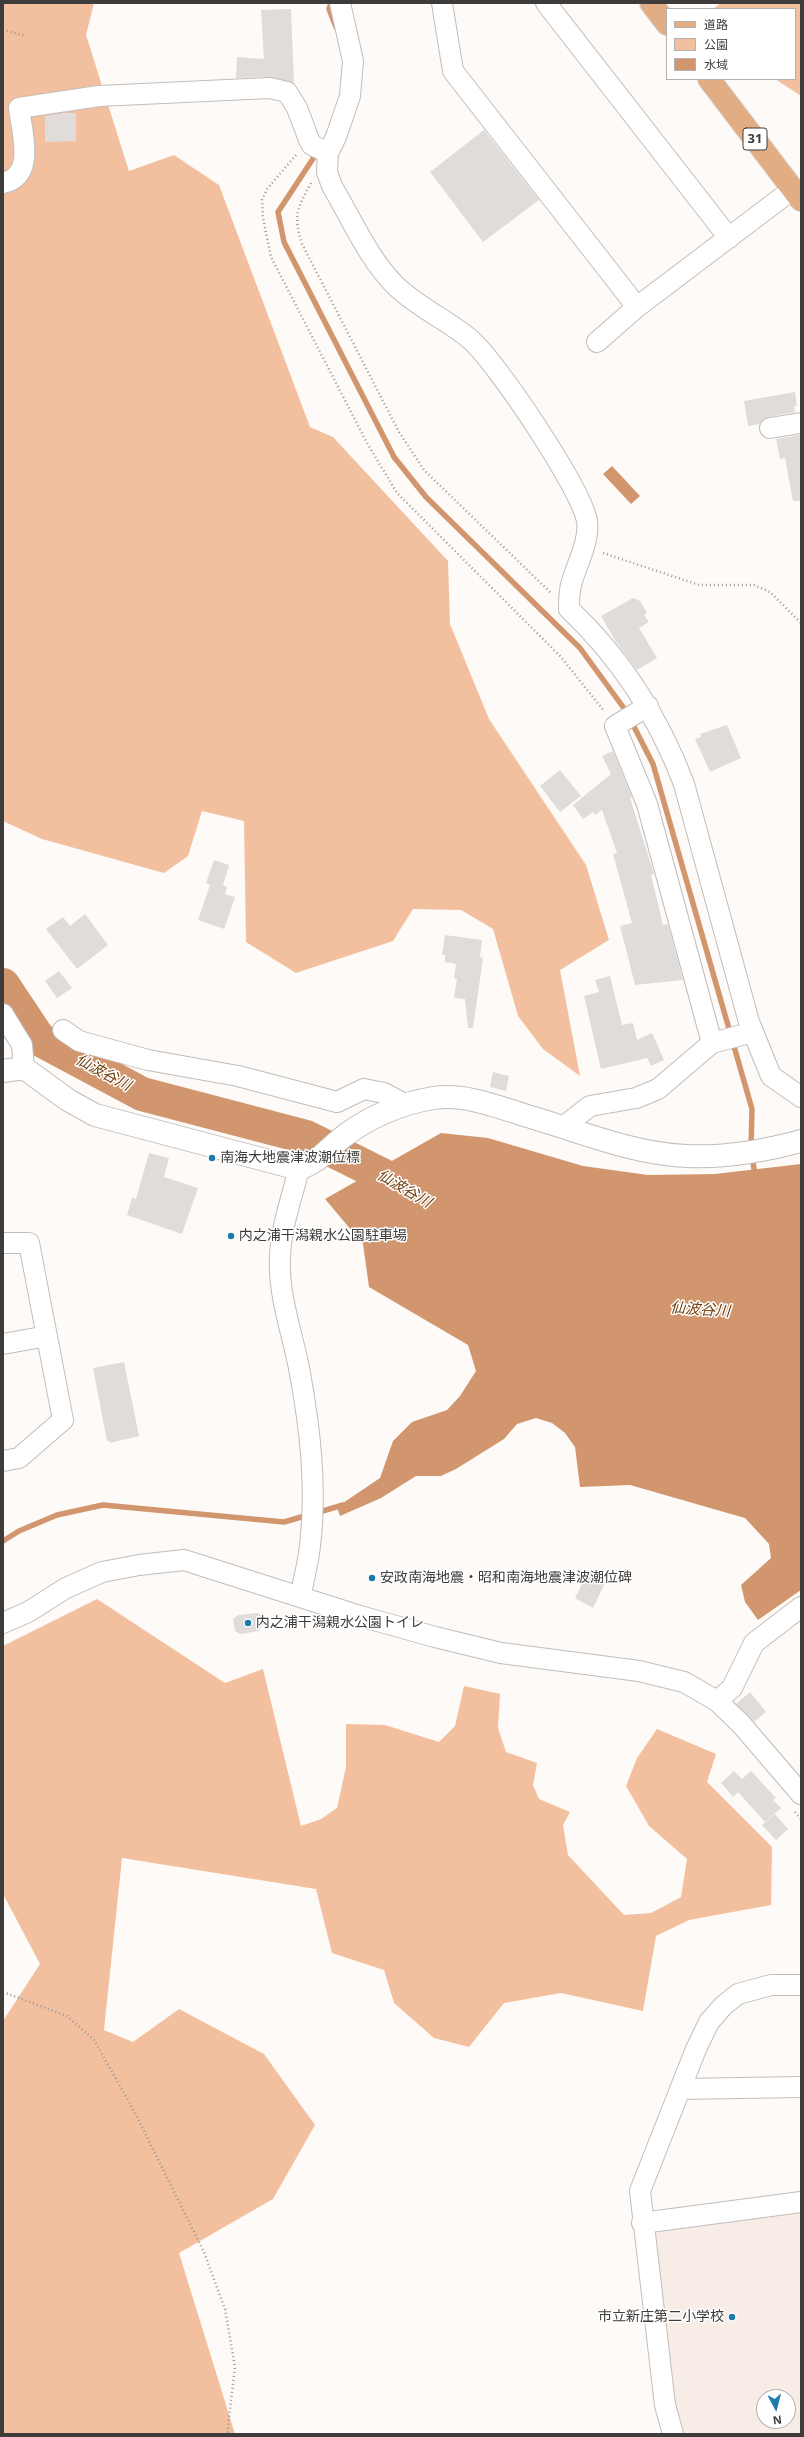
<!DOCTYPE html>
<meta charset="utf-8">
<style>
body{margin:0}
#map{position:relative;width:804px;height:2437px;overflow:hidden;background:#fefaf7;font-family:"Noto Sans","Noto Sans JP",sans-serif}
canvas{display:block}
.frame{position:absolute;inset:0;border:4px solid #3e3c3b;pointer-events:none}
.legend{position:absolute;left:666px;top:8px;width:130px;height:72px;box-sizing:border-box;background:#fff;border:1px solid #b2b1b1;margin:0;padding:5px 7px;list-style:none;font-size:12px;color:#3e3c3b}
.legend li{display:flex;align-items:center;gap:8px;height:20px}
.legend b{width:20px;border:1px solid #b2b1b1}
.north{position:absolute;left:756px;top:2389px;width:40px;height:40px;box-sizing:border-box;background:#fff;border:1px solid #b2b1b1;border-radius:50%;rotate:173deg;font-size:11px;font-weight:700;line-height:16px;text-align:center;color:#3e3c3b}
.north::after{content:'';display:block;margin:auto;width:14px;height:18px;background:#1c7ca8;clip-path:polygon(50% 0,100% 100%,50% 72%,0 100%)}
</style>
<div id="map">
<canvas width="804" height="2437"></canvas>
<div class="frame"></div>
<ul class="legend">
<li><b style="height:5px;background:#e3ad83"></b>道路</li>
<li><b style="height:11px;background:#f3c09f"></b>公園</li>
<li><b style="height:11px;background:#d1966d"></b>水域</li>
</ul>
<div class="north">N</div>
</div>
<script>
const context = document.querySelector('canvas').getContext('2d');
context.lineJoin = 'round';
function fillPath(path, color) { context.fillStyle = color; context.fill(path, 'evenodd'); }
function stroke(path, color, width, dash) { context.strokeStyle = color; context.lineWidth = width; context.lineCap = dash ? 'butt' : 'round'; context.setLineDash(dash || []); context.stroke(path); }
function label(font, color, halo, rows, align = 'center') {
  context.font = font + ' "Noto Sans","Noto Sans JP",sans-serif'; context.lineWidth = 3; context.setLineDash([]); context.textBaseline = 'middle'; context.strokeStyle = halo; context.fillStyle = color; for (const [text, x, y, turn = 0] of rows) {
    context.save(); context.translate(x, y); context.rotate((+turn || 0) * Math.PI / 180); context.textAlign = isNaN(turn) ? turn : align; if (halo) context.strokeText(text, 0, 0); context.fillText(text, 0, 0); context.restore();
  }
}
fillPath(new Path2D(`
 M801,2210v224h-118l-8,-29 -22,-168 6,-8zM764,2397h24v24h-24z`), '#f8ede6');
fillPath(new Path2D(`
 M3,3h91l-8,32 43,136 45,-16 45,30 91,242 23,10 115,124 2,63 39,95 97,146 23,75 -49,30 20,106 -37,-27 -25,-33 -25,-87 -32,-19 -48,-1 -20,32 -97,32 -50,-31 -2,-121 -42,-10 -14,45 -24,17 -122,-34 -39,-18z
 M721,3h80v93l-26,-17h20v-70h-82z
 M97,1599l128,84 38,-14 38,157 20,-7 16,-11 9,-41v-43l39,1 54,17 16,-16 9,-40 36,8 -2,34 8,24 31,11 -4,22 6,14 31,13 -7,13 5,30 56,60 27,-2 30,-16 6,-38 -38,-33 -23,-40 11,-28 20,-29 59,25 -9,28 65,65 -1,58 -82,15 -33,16 -13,75 -82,-18 -57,10 -35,44 -35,-9 -40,-35 -10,-33 -52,-17 -16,-64 -194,-31 -18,172 29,12 46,-33 85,45 51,71 -42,74 -94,54 56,181h-232v-413l37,-57 -37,-70v-248z`), '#f3c09f');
fillPath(new Path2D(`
 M612,466l28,30 -9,8 -28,-30z
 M441,1133l47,5 95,28 65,9 67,-1 86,-10v426l-43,30 -13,-18 -4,-17 30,-27 -2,-14 -24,-26 -115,-33 -50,2 -5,-40 -10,-14 -13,-10 -16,-5 -19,6 -13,15 -48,30 -15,7h-25l-35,22 -41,18 -3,-9 43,-29 13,-37 19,-19 35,-12 13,-14 16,-25 -8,-26 -99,-58 -6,-43 -38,-45z`), '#d1966d');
stroke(new Path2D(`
 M331,3l-2,6 7,18
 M318,151l-40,61 6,30 110,215 32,40 154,151 46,63 27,53 99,345 -1,39
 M752,1156l3,19
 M316,1513l27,-8
 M3,1541l16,-10 38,-16 46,-10 181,17 24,-7`), '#d1966d', 5.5);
stroke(new Path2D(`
 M3,985l36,54 103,55 164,43 110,55`), '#d1966d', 34);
fillPath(new Path2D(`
 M291,9l3,74 -24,-6 -34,1 1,-21 27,2 -3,-49z
 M63,113h13v28l-31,1v-26z
 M484,130l55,70 -56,42 -53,-70z
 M795,392l2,14h-3l1,6 -27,5 -9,7 -11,2 -4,-25z
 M800,435l1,66h-8l-8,-43 -5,1 -4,-20z
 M633,598l7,3 7,12 -3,2 5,7 -10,6 18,30 -20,12 -21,-28 -15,-26z
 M727,725l14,33 -31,14 -15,-33 6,-2 -1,-3z
 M613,751l19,46 -2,1 24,76 -3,1 12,50 5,-1 15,56 -48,5 -15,-59 12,-3 -19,-69 4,-1 -15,-43 -7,5 -2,-3 -10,7 -10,-14 38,-31 -9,-18z
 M560,770l21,26 -21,16 -20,-26z
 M214,860l15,5 -6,20 4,2 -2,7 10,3 -11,32 -26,-9 12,-35 -4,-2z
 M85,914l23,31 -31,24 -31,-40 17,-12 7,9z
 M445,935l37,5 -2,17 3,1 -10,70h-5l-3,-29 -11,-1 3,-19h-3l2,-15 -11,-2v-7h-3z
 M59,971l13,17 -15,10 -12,-17z
 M610,976l12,49 11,-2 4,17 15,-7 12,27 -13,6 -4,-8 -46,11 -17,-73 15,-4 -4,-12z
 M493,1072l16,4 -3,15 -16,-4z
 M149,1153l20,5 -5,19 34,11 -16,46 -55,-19 5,-17 4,1z
 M124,1362l15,74 -29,7v-2h-3l-14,-73z
 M588,1572l18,9 -13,27 -18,-10z
 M257,1613l5,2 3,6 -6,10 -19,3 -5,-3 -2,-12 5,-4z
 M750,1692l16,20 -12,10 -18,-18z
 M734,1771l8,8 9,-8 25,27 -3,2 8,8 -16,14 -27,-30 -5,5 -12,-14z
 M775,1814l13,15 -12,11 -14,-15z`), '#e0dcda');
const street = new Path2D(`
 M340,3l13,58 -3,35 -14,41 -8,16 -1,19 5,14c20,34 37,74 65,101 22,21 52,34 74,53 26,23 110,148 116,181 3,21 -11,44 -16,64 -2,8 -2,16 -2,24 51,48 90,109 115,175l65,238 22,54 30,21
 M442,3l11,68 184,236
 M546,3l183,235
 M3,183c33,-7 19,-50 16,-75l80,-12 171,-8 17,4 10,16 12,32 3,5 16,8
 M597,342l40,-35 156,-118
 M770,428l31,-5
 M648,706l-33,20 32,78 65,239
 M3,1014l19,31 2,23
 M63,1030l16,11 69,19 90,16 99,26 27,-13 20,4 22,12
 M563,1127l27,-21 46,-8 22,-9 54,-46 41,-11
 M299,1169c-7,28 -18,58 -19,88 -2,38 12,75 19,111 11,59 18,118 11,178 -2,17 -6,34 -10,51
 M3,1243h26l34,177 -44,38 -16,3
 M3,1344l44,-8
 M3,1623l25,-11 38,-24 36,-16 37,-7 45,-5 176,56 75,21 66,16 138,18 45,11 33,19 24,23 60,70
 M717,1701l15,-13 22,-45 47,-36
 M680,2089l121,-2
 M642,2223l159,-21
 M673,2434l-8,-29 -25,-214 56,-142 13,-27 14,-16 15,-12 33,-9h30`);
const secondary = new Path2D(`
 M3,1071l21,-3 44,32 27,15 204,54c19,-7 25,-16 39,-28 26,-22 62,-38 96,-43 33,-5 69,11 100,20 50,15 101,36 153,38 38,2 77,-5 114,-15`);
const primary = new Path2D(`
 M651,3l16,21
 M709,79l92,121`);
stroke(street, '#c0bdba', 22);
stroke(secondary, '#c0bdba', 24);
stroke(primary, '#d8d8d8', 24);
stroke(new Path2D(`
 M3,30l23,6
 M296,155l-29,34 -5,11 1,18 8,39 96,186 30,50 164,164 43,54
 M311,183c-14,26 -18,33 -9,61l97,188 25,38 127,123
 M603,553l96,32h55l16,7 31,31
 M795,1812l6,7
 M3,1992l64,24 27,24 39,69 71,143 21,57 10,58 -8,67`), '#9a9795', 2.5, [1, 3]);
stroke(street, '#fff', 20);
stroke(secondary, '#fff', 22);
stroke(primary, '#e3ad83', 22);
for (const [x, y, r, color] of [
 [212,1158,4,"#1c7ca8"],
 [231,1236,4,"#1c7ca8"],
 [372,1578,4,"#1c7ca8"],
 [248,1623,4,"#1c7ca8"],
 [732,2317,4,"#1c7ca8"]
]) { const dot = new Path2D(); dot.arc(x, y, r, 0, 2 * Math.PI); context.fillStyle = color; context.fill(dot); stroke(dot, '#fff', 1.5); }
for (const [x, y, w] of [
 [755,139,24]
]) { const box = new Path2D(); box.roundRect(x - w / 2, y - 11, w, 22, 3); context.fillStyle = '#fff'; context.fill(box); stroke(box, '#3e3c3b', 1); }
label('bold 13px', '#3e3c3b', null, [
 ["31",755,139]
]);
label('14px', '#3e3c3b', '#fff', [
 ["南海大地震津波潮位標",220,1158],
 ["内之浦干潟親水公園駐車場",239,1236],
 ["安政南海地震・昭和南海地震津波潮位碑",380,1578],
 ["内之浦干潟親水公園トイレ",256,1623],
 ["市立新庄第二小学校",724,2317,"right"]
], 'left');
label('italic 15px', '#733c0c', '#fff', [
 ["仙波谷川",103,1073,28],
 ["仙波谷川",404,1189,30],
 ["仙波谷川",700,1310,4]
]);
</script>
